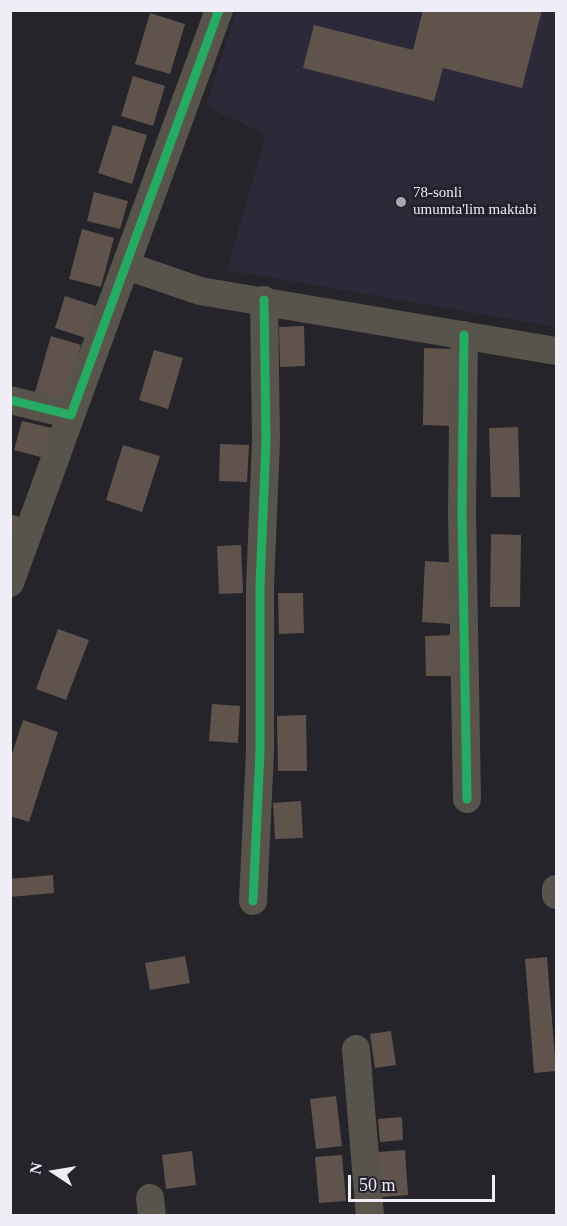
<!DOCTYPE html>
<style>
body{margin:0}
#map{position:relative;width:567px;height:1226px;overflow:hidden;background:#25242a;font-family:Georgia,serif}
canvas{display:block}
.frame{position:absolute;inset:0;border:12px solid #efedf5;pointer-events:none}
.north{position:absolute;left:24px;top:1142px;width:60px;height:60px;-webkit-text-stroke:4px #23212d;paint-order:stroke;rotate:282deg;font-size:16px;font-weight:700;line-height:24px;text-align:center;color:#efedf5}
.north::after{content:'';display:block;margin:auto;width:21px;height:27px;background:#efedf5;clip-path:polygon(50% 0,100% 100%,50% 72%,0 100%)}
.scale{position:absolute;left:348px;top:1175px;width:147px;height:27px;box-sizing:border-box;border:3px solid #efedf5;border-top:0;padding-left:8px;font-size:18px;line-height:21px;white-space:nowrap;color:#efedf5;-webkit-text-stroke:4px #23212d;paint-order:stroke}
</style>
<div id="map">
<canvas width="567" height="1226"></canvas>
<div class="frame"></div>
<div class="north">N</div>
<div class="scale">50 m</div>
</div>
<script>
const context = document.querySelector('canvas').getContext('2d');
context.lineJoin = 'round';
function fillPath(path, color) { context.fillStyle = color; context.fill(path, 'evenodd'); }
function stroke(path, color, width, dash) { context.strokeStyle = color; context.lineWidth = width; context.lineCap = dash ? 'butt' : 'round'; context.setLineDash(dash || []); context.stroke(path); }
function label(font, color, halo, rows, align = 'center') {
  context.font = font + ' Georgia,serif'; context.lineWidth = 6; context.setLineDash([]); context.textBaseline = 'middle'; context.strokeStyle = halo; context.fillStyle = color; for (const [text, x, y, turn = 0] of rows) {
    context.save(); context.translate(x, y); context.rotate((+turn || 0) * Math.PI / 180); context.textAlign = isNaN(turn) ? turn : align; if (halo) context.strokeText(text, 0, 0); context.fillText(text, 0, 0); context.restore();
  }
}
fillPath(new Path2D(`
 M236,11h320v316l-329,-57 39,-136 -60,-27z`), '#2c2939');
fillPath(new Path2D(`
 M423,10h119l-20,78 -79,-20 -9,33 -131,-33 11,-43 99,25z
 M150,13l35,11 -15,50 -35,-10z
 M133,76l32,10 -12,40 -32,-10z
 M113,125l34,10 -15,49 -34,-11z
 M94,192l34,9 -8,28 -33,-8z
 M82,229l32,9 -13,49 -32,-8z
 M65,296l31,10 -10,32 -31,-10z
 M304,326l1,40 -25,1 -1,-40z
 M51,336l30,9 -16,55 -30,-8z
 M424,348l30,1 -1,77 -30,-1z
 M154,350l29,8 -15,51 -29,-9z
 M22,421l34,8 -8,30 -34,-9z
 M518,427l2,70h-29l-2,-69z
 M220,444l29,1 -2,37 -28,-1z
 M123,445l37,11 -18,56 -36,-12z
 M10,514l16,5 -16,28z
 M491,534l30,1 -1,72h-30z
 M241,545l2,48 -24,1 -2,-48z
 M425,561l31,2 -3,61 -31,-2z
 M278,593h25l1,40 -25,1z
 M58,629l31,11 -23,60 -30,-11z
 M453,635v41h-27l-1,-40z
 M212,704l28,2 -2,37 -29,-2z
 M306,715l1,56h-29l-1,-55z
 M23,720l35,12 -29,90 -19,-6v-56z
 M301,801l2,37 -28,1 -2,-36z
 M53,875l1,18 -44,4v-18z
 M185,956l5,27 -40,7 -5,-27z
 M547,957l9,114 -22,2 -9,-114z
 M391,1031l5,34 -21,3 -5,-34z
 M336,1096l6,50 -26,3 -6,-50z
 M402,1117l1,23 -23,2 -2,-23z
 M405,1150l3,45 -27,2 -3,-45z
 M192,1151l4,34 -30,4 -4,-34z
 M342,1155l4,46 -27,2 -4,-46z`), '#60534b');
stroke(new Path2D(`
 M127,266l73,25 356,60
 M464,335l-2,178 5,286
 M10,400l61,15 148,-405
 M10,583l61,-168
 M556,889v6
 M253,901l7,-149v-166l6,-145 -2,-141
 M356,1049l14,167
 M150,1198l2,18`), '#58544b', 28);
stroke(new Path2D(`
 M464,335l-2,178 5,286
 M10,400l61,15 148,-405
 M253,901l7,-149v-166l6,-145 -2,-141`), '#26ab63', 9);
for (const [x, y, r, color] of [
 [401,202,6,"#a8a7ae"]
]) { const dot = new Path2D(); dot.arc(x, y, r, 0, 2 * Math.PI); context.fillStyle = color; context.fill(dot); stroke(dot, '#23212d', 2); }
label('15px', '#efedf5', '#23212d', [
 ["78-sonli",413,193],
 ["umumta'lim maktabi",413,210]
], 'left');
</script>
